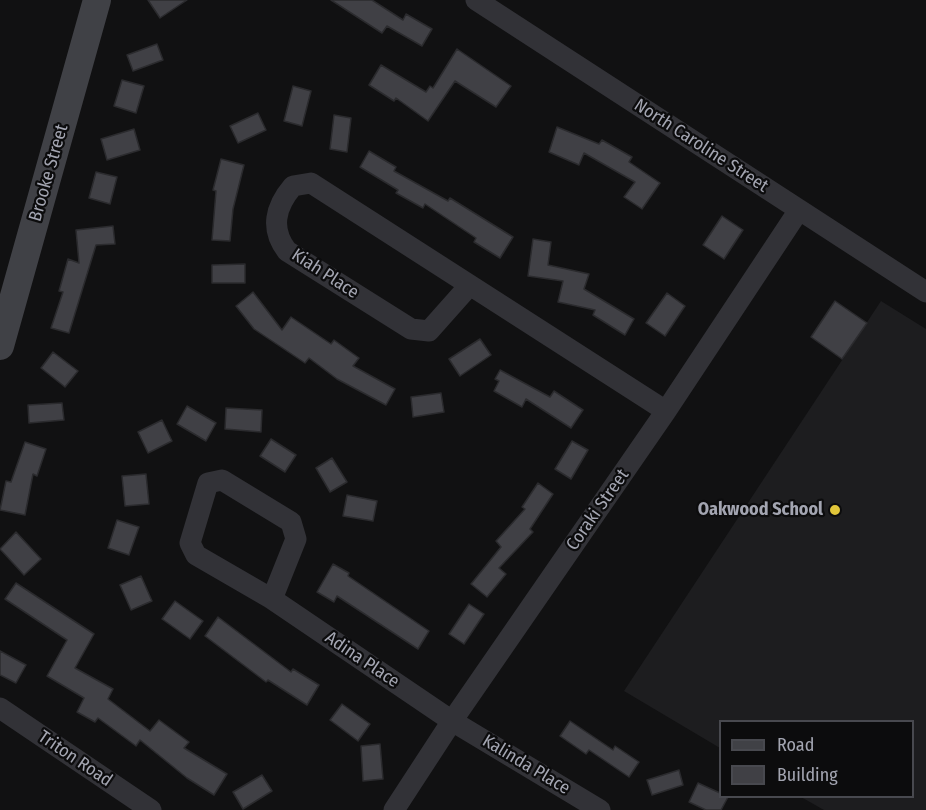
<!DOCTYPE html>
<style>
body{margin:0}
#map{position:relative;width:926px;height:810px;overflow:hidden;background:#111112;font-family:"Fira Sans Condensed",sans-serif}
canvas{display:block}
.legend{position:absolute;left:719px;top:720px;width:195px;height:78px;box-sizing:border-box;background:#0c0c0d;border:2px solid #48494f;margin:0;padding:8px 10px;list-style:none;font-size:18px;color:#a3a5b1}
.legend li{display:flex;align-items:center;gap:12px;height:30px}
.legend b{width:30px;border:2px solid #48494f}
</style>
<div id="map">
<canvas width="926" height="810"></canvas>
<ul class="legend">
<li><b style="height:8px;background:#404146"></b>Road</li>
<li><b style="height:16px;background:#404045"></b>Building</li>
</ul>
</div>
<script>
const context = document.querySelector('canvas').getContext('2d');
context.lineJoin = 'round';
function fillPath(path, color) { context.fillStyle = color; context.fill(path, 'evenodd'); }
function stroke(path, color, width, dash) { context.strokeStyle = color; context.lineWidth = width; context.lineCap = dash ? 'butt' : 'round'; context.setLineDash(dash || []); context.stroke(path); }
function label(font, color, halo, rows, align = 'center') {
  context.font = font + ' "Fira Sans Condensed",sans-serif'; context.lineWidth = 4.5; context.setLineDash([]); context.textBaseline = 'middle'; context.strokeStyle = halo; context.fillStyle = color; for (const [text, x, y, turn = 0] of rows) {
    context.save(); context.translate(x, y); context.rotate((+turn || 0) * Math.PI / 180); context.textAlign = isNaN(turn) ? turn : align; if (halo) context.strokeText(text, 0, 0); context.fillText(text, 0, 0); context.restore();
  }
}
fillPath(new Path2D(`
 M881,301l45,28v481h-102l-23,-13 111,-1v-74h-192v26l-96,-57z`), '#1d1d1f');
const building = new Path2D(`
 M148,0h39l-27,18z
 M331,0h41l31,20 3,-6 26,15 -10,17 -35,-20 -5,7z
 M157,44l6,16 -30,11 -6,-16z
 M457,49l54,37 -15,21 -41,-26 -27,40 -32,-23 -2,3 -25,-16 12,-20 45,27 4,-6 3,2z
 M122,80l22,6 -8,27 -22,-7z
 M293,86l18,5 -9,35 -18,-5z
 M258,113l8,17 -28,13 -8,-17z
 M334,115l17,3 -4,34 -17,-3z
 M557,127l42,17 3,-4 30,17 -3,5 31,21 -18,26 -18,-12 11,-15 -51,-29 -5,12 -30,-13z
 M134,129l6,21 -33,10 -6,-21z
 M369,151l27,16 -2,4 54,30 2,-3 63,39 -13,21 -26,-16 2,-4 -51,-34 -2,4 -27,-15 2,-3 -38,-23z
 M221,159l23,6 -11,44 -3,32 -18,-1 4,-49 -3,-1z
 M96,172l21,5 -7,27 -21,-6z
 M722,216l21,14 -19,29 -21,-14z
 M113,226l2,18 -19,1 -27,88 -18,-5 12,-36 -4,-1 9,-32 11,4 -3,-33z
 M533,239l18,3 -3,23 41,9 -5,15 50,30 -9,16 -32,-20 2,-5 -37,-8 5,-21 -35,-5z
 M245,264v19h-33v-18z
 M253,292l29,38 9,-13 40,27 3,-4 25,18 -6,8 42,23 -9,16 -49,-26 -28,-21 -4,5 -51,-34 -18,-23z
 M667,293l18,13 -20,30 -19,-13z
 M835,301l32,22 -25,36 -31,-22z
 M480,339l11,16 -31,21 -11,-17z
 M53,352l25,19 -13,16 -24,-19z
 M500,370l50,27 4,-6 29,19 -12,18 -45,-29 -4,8 -28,-16 5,-10 -4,-2z
 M441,393l3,19 -31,5 -2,-20z
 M62,403l2,17 -35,3 -1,-18z
 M187,406l29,17 -10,18 -29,-17z
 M226,408l36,2 -1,22 -36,-3z
 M162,420l10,21 -24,12 -10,-21z
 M271,439l25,16 -11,17 -25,-16z
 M572,441l16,9 -17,29 -16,-10z
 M25,442l21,7 -9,27 -4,-2 -8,41 -25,-5 6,-29 5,1z
 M332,458l15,24 -17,10 -14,-24z
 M146,474l3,30 -24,2 -3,-30z
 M538,483l15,11 -23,35 3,3 -34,36 7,6 -19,23 -16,-13 30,-37 -5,-6 29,-32 -3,-2z
 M347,495l30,6 -4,20 -30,-5z
 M117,520l22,7 -10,28 -21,-7z
 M16,532l25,27 -17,16 -24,-26z
 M333,564l16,9 -1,3 81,55 -11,18 -81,-53 -3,6 -17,-10z
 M141,576l11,25 -21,9 -11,-25z
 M16,583l78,51 -19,34 38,21 -5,10 42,32 9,-11 30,22 -5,6 43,26 -13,21 -27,-17 -47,-38 -4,6 -38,-28 -3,4 -18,-10 7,-14 -37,-22 20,-36 -62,-41z
 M175,601l28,20 -13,18 -28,-20z
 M469,604l15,10 -20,30 -15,-10z
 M218,617l73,55 2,-3 26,16 -12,20 -39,-25 -2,2 -61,-46z
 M0,651l26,14 -10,18 -16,-8z
 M342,704l28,20 -12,17 -28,-21z
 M570,721l43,29 2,-4 24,16 -10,15 -40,-27 -3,4 -26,-18z
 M380,744l3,35 -20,2 -2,-35z
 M679,770l4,15 -31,10 -5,-15z
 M262,775l10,16 -29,18 -10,-17z
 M698,783l22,10v3l8,1 -7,13h-15l-17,-8z`);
fillPath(building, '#404045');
stroke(building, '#2b2b2e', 1.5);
stroke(new Path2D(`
 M476,0l450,292
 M469,286l-40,45 -18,-2 -124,-78c-17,-22 -12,-44 6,-65l18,-3 355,228
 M272,599l24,-60 -5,-17 -69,-42 -14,3 -18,60 6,12 76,44 180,122 148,89
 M0,708l151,102
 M394,810l58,-89 214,-310 133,-201`), '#323237', 21);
stroke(new Path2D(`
 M0,346l97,-346`), '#404146', 28);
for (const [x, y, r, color] of [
 [835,510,6,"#e1c63a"]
]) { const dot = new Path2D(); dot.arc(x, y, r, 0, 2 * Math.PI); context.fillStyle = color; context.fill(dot); stroke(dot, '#0c0c0d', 2); }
label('18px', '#a3a5b1', '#0c0c0d', [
 ["North Caroline Street",701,146,33],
 ["Brooke Street",49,173,-74],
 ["Kiah Place",325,274,33],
 ["Coraki Street",598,510,-55],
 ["Adina Place",362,660,34],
 ["Triton Road",75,759,34],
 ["Kalinda Place",526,765,31]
]);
label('bold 18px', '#a3a5b1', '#0c0c0d', [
 ["Oakwood School",823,510]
], 'right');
</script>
